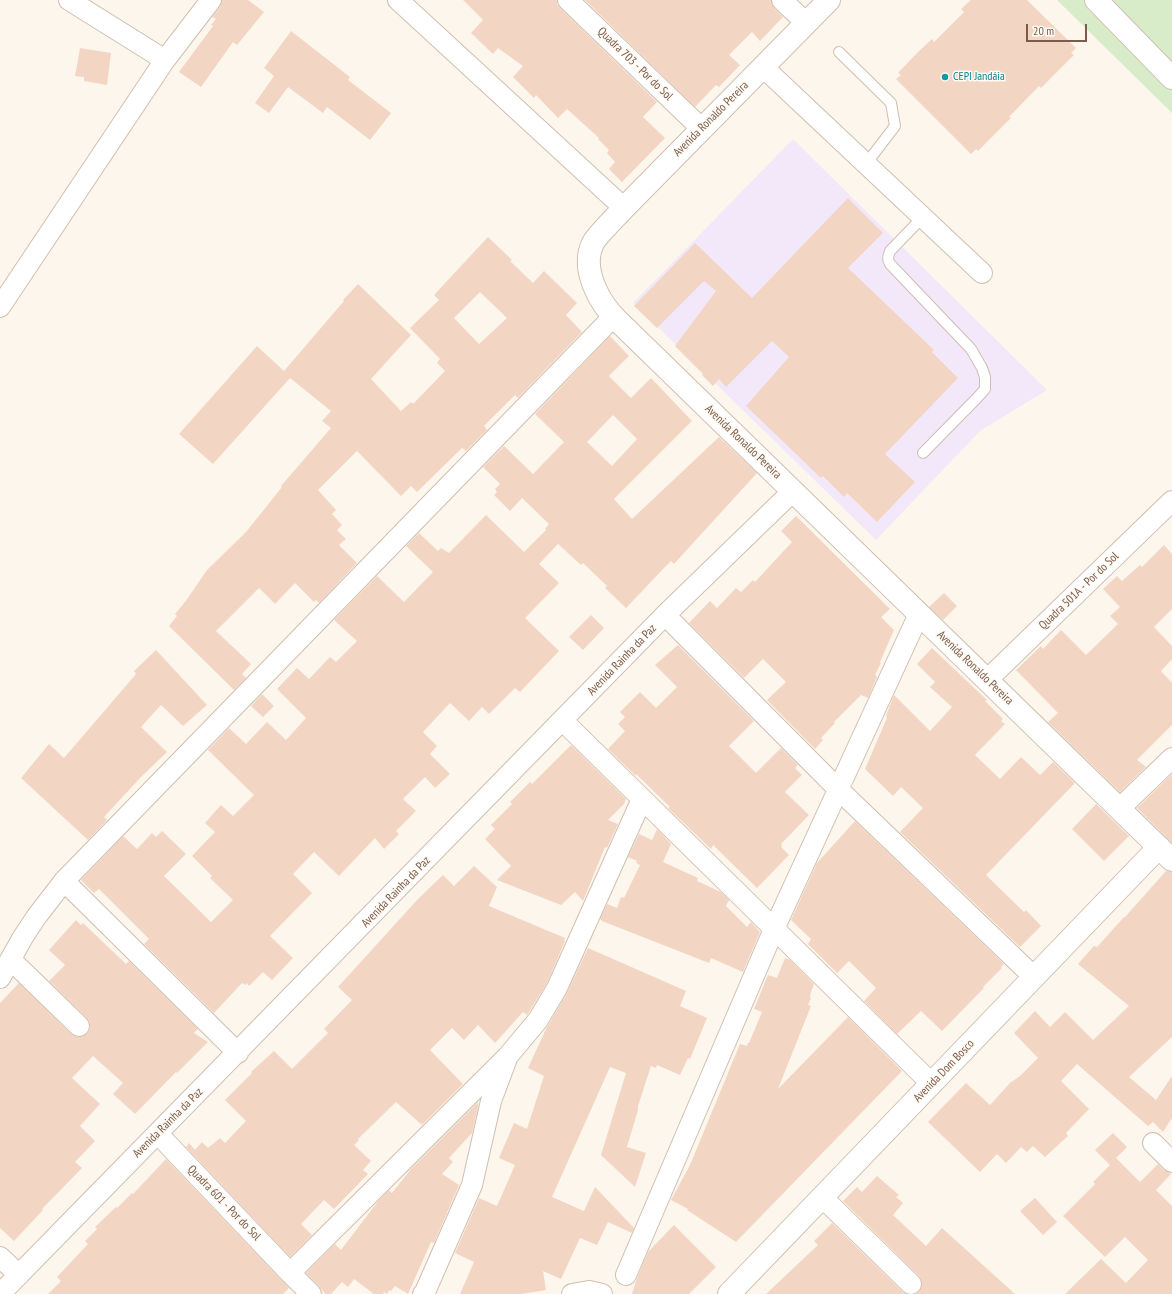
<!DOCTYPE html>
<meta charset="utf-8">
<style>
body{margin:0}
#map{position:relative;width:1172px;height:1294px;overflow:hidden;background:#fdf6ec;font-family:"PT Sans Narrow",sans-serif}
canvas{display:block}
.scale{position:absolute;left:1026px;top:24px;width:61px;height:18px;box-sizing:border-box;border:2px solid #7a5c4d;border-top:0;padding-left:5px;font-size:12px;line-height:14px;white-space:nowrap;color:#7a5c4d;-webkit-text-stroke:3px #fffaf3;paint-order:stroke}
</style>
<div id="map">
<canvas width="1172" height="1294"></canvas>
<div class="scale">20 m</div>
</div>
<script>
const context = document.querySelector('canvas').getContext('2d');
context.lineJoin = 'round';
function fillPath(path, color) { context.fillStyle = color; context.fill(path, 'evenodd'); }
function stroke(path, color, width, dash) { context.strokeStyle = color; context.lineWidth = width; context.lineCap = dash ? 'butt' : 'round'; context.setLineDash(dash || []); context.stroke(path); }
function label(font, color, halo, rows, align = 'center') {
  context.font = font + ' "PT Sans Narrow",sans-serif'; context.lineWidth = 3; context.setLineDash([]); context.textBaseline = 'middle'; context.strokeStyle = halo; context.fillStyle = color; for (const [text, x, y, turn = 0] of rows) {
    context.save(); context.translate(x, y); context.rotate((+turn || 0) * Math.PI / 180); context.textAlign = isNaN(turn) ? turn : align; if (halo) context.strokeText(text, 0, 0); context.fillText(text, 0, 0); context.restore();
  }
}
fillPath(new Path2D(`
 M793,139l254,251 -67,41 -104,109 -243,-237z`), '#f3e8fa');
fillPath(new Path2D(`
 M1057,0h115v113z`), '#d8ecc9');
fillPath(new Path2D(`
 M222,0h26l16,12 -27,33 -4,-3 -32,45 -22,-15 34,-46 -2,-1 5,-6 -4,-2 8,-10z
 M463,0h94v4l3,4 97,94 -14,15 22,21 -43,44 -13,-13 6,-7 -8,-9 2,-3 -11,-11 1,-1 -32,-29 -9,9 -22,-23 -2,3 -21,-21 10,-11 -25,-18 -5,6 -22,-21 12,-13z
 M585,0h186l3,8 9,9 -23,24 -8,-9 -23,23 11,10 -21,22 -3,-2 -21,22z
 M971,0h56l49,48 -5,5 3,2 -33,33 -2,-2 -30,31 2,1 -33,33 -2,-2 -5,5 -75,-75 5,-4 -3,-2 19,-20 15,-14 2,3 30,-30 -3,-3z
 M291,31l59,46 -2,3 43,33 -21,27 -43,-33 -4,6 -35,-26 -19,26 -14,-10 19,-27 -10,-8z
 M80,48l31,5 -4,32 -23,-4v-4l-9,-1z
 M848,198l35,35 -35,35 86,82 -2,2 26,26 -73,76 30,28 -38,40 -30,-29 -3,4 -21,-21 -2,2 -75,-72 43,-49 -17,-16 -46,46 -7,-8 -6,7 -11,-11 1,-1 -28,-28 41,-55 -12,-10 -47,47 -23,-22 61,-63 57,55z
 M488,237l24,23 -2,1 23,22 11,-12 33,32 -11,12 16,17 -64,66 -3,-3 -31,31 3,4 -21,21 -4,-3 -45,44 -6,-6 -10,10 -44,-45 -39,39 18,20 -4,4 10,11 -5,5 9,9 -7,6 18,18 -38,40 -3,-3 -2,2 -19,-19 -20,21 -16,-16 -43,43 35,33 -9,10 4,4 -12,12 -65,-64 8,-10 -2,-2 10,-12 22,-32 39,-38 36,-45 -1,-1 50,-58 -9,-7 9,-10 -41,-33 -77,86 -34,-30 78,-88 27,25 60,-70 -1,-1 15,-16 53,51 -40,44 30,32 10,-9 2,2 32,-33 -8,-8 3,-4 -30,-31 29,-28 -5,-5zM480,292l27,26 -28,26 -25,-26z
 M610,336l19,20 -20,20 22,22 20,-20 41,43 -78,78 18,20 87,-82 38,36 -83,91 -3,-3 -6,6 -39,41 -21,-20 2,-2 -24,-23 -2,2 -23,-21 -19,20 20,19 -34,35 34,33 -39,41 -5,-4 -26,26 -7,-7 -13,14 -19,-18 -27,29 14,14 -7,8 20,20 -15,14 -10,-11 -22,22 13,12 -20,20 3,3 -15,15 -9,-11 -36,38 -25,-24 -21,22 19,19 -42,43 23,22 -21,22 -9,-8 -14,14 -2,-3 -2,2 -3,-2 -28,30 -70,-69 5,-5 -50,-50 -5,4 -13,-13 42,-44 14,13 15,-16 4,4 6,-6 24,23 -22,22 47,46 22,-22 -23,-22 2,-2 -20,-20 23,-24 -10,-9 16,-18 12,11 21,-21 -46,-45 21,-22 17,16 21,-22 19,18 20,-22 -29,-29 20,-21 12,11 21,-22 6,5 21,-21 -23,-21 43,-44 27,26 29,-30 -27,-26 13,-13 19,18 3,-3 8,5 37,-38 38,37 22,-22 -1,-1 4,-5 -27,-26 -12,13 -16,-16 3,-3 -2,-3 5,-5 -17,-17 21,-21 29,28 31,-32 -29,-28zM613,415l24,24 -25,27 -25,-24z
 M796,516l94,93 -9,8 13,13 -14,32 1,1 -6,12 2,2 -9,21 -7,-3 -27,27 1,1 -14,15 2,2 -8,9 -48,-49 19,-18 -23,-23 -19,19 -55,-55 21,-22 7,7 19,-20 5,4 12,-12 2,2 37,-40 -11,-11z
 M1164,545l8,9v55l-18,18 18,19v13l-11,12 11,12v42l-35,35 9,7 -26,25 -72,-70 10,-9 -42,-43 25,-24 2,3 18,-19 25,25 32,-31 -8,-8 10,-9 -17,-18 14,-13 5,5 18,-16 2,2z
 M944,593l13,13 -14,14 -14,-13z
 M591,615l13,13 -21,22 -14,-13z
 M678,645l76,76 -25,25 27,27 25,-25 17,17 -3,3 7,7 -17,17 24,23 -28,29 1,1 -1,2 8,8 -32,33 -44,-43 -2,4 -43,-41 2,-1 -34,-33v2l-28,-27 17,-18 -7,-7 7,-7 -5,-5 20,-20 16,16 21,-21 -22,-22z
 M932,648l55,52 -2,1 18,18 -2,2 4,3 -30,31 25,24 21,-22 19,18 13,-13 22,21 -89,92 38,37 2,-2 15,16 -21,21 -120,-115 23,-24 -22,-21 -8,9 -28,-27 22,-51 -1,-2 8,-21 36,36 22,-24 -22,-20 5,-5 -18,-18z
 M156,650l51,55 -24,21 -22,-21 -20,22 26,25 -26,25 -37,40 3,3 -19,20 -67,-62 28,-34 15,14 72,-84 -2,-3z
 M262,694l12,12 -11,11 -12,-11z
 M571,745l55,54 -2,5 -16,16 10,4 -11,24 -2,-1 -22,54 -8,-9 -14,13 -64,-25 14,-14 -26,-27 10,-10 -4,-4 21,-21 -2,-2 20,-20 2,2z
 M1172,774v69l-35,-35z
 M1096,804l33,32 -25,25 -32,-32z
 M855,821l149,143 -3,3 1,1 -19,19 1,1 -42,43 -21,-20 -24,23 -33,-33 12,-13 -27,-27 -12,12 -29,-29 3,-5 -20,-19 26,-57z
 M657,829l14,15 -8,18 35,16 -1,3 24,11 8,8 -3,6 21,21 4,-5 9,10 -17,40 -32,-14 -2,5 -107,-42 -2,-2 7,-15 10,4 4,-11 3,1 16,-33 -4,-2 1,-2 -9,-4 11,-23 13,6z
 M474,866l23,21 -8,19 76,32 -1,3h1l-18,42 -20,32 -4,-3 -28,31 -17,-18 -14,15 -12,-12 -22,22 33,34 -41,41 -26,-23 -38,37 1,1 -5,5 17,16 -8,9 5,4 -34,35 -10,-9 -23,24 11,11 -22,22 -104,-110 3,-4 6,7 7,-8 6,6 12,-10 5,5 21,-22 -21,-21 27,-27 -1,-1 23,-21 18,18 36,-36 -4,-4 28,-29 -14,-13 80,-88 25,-24 11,11z
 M1166,871l6,1v165l-43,40 27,23 16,-24v42l-9,14 -10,-10 -5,4 -71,-62 -16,17 28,28 -23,24 2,3 -23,21 -12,-11 -6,6 -6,-5 -15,16 -9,-9 -17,18 -52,-50 38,-39 24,22 20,-22 10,-7 18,-18 -24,-25 21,-22 15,16 15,-15 28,28 36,-34 -51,-42 16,-18 3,1 27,-30h1z
 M76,920l5,5 2,-2 43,41 3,-3 69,68 -4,4 14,9 -31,31 -1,-1 -41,42 -22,-20 10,-11 -30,-27 -21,22 28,26 -20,22 15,15 -20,21 7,6 -40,41 1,1 -29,31 -14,-13v-225l19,-20 52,51 6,3h5l5,-3 3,-6v-6l-3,-4 -38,-37 16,-16 -16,-15z
 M588,948l98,43 -6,15 27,12 -17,41 -2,-1 -8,17 -23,-10 -1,3 -5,-2 -13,40v4l-11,37 19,6 -11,34 -34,-32 25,-82 -16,-6 -58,130 32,14 11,-24 39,41 -2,5 -24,-11 -11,23 -17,-7 -19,41 -18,-8 3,19 -25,4h-61l14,-32 -19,-9 24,-55 18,8 18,-41 -16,-7 15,-35 13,6 17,-53 -16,-8 18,-39 21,-36z
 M785,958l5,2 24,24 -3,8 -1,5 1,1 -3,7 3,1 -33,83 70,-72 54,54 -166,171 -49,-32 1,-1 -17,-9 19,-35 50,-121 7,2 1,-3h1l13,-31 -8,-3 14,-34 9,3z
 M478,1102v5l-6,26 -23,25 4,4 -11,12 17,11 -25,58 -3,-1 -23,52 -13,-8 -4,5 -2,-1 -2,4 -3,-2 -1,2h-9l-20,-15 -6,8 -6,-5 -11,12h-6l-6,-8 -13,-13 29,-29 6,6 38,-50 10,-10 3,3 19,-24z
 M1113,1133l14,14 -11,11 24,24 18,-18 6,6 7,4 -15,16 16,16v88h-107l36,-35 25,24 22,-23 -23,-23 -20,20 -42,-41 32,-32 -2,-2 21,-21 -4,4 -15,-15z
 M166,1159l123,129 -6,6h-235l13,-13 -4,-4 31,-33 -3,-3 12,-12 -2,-2 21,-20 1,1 15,-15 1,1z
 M877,1176l22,19 -3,2 7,6 -10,12 33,31 16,-18 73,66h-99l3,-2 3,-6v-5l-3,-5 -76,-75 14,-14 5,5z
 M1035,1198l22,24 -14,13 -23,-24z
 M832,1223l71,69 3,2h-140l52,-49 -4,-4z
 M674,1225l42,42 -27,27h-57l5,-16 11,-26z`), '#f3d5c3');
const service = new Path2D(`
 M839,52l52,51 4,23 -29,38
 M922,218l-32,33c-2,5 -3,8 0,13l81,85 11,19 3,9v12l-8,9 -54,55`);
const minor = new Path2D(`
 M69,0l96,60
 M398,0l226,208
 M568,0l134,129
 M782,0l24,23
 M763,67l219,206
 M0,307l165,-247 46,-60
 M665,615l173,174 196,188
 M987,680l185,-179
 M563,721l368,362
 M1119,809l53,-51
 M64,881l174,172
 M11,960l68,66
 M0,978l23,-41 14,-21 27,-35 549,-564
 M158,1134l132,139
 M1153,1143l19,19
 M822,1197l89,87
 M0,1257l19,18
 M626,1275l148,-346 145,-315
 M0,1294l665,-679 128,-124
 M311,1294l-21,-21 218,-217 30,-36 19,-32 85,-189
 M423,1294l2,-2 47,-107 19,-84 15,-40
 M572,1294l17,-3 13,3`);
const tertiary = new Path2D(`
 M829,0l-205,208c-8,9 -26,26 -31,35 -13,26 7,61 25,78l554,539
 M1096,0l76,78
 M729,1294l430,-447`);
stroke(service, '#d1beb0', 12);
stroke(minor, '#d1beb0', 22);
stroke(tertiary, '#d1beb0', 24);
stroke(service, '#fff', 10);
stroke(minor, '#fff', 20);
stroke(tertiary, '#fff', 22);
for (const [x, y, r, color] of [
 [945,77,4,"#0f9aa8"]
]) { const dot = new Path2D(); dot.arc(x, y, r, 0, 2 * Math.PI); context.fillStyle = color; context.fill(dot); stroke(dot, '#fffaf3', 1.5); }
label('12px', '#7a5c4d', '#fffaf3', [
 ["Quadra 703 - Por do Sol",635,64,44],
 ["Avenida Ronaldo Pereira",711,119,-45],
 ["Avenida Ronaldo Pereira",743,442,44],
 ["Quadra 501A - Por do Sol",1079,591,-44],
 ["Avenida Rainha da Paz",622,660,-46],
 ["Avenida Ronaldo Pereira",975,668,44],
 ["Avenida Rainha da Paz",396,892,-46],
 ["Avenida Dom Bosco",944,1071,-46],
 ["Avenida Rainha da Paz",168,1123,-45],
 ["Quadra 601 - Por do Sol",224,1203,46]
]);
label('12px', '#0d838f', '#fffaf3', [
 ["CEPI Jandáia",953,77]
], 'left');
</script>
